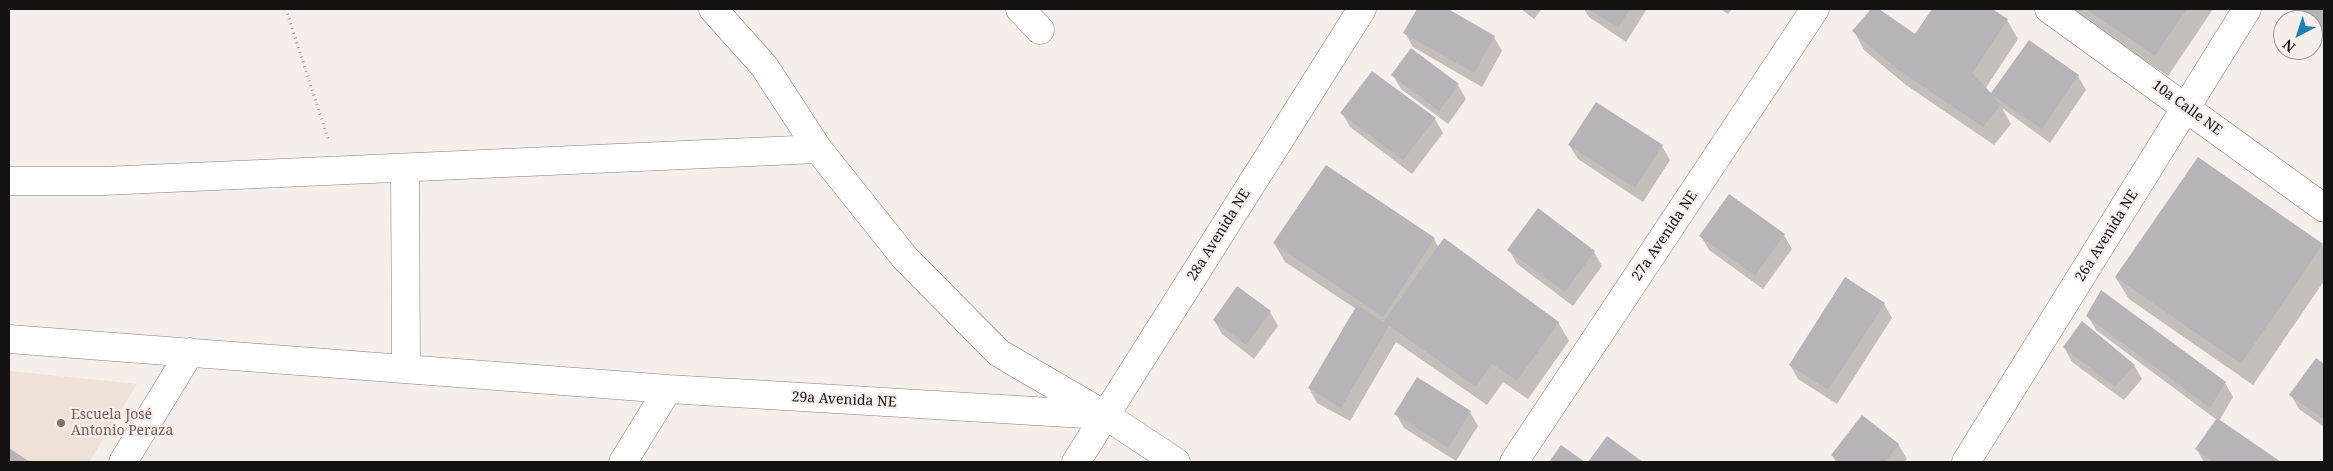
<!DOCTYPE html>
<meta charset="utf-8">
<style>
body{margin:0}
#map{position:relative;width:2333px;height:471px;overflow:hidden;background:#f5eeea;font-family:"Noto Serif",serif}
canvas{display:block}
.frame{position:absolute;inset:0;border:10px solid #141210;pointer-events:none}
.north{position:absolute;left:2273px;top:10px;width:50px;height:50px;box-sizing:border-box;background:#f5eeea;border:1px solid #9b9693;border-radius:50%;rotate:220deg;font-size:14px;font-weight:700;line-height:20px;text-align:center;color:#141210}
.north::after{content:'';display:block;margin:auto;width:18px;height:22px;background:#2080ac;clip-path:polygon(50% 0,100% 100%,50% 72%,0 100%)}
</style>
<div id="map">
<canvas width="2333" height="471"></canvas>
<div class="frame"></div>
<div class="north">N</div>
</div>
<script>
const context = document.querySelector('canvas').getContext('2d');
context.lineJoin = 'round';
function fillPath(path, color) { context.fillStyle = color; context.fill(path, 'evenodd'); }
function stroke(path, color, width, dash) { context.strokeStyle = color; context.lineWidth = width; context.lineCap = dash ? 'butt' : 'round'; context.setLineDash(dash || []); context.stroke(path); }
function label(font, color, halo, rows, align = 'center') {
  context.font = font + ' "Noto Serif",serif'; context.lineWidth = 4.5; context.setLineDash([]); context.textBaseline = 'middle'; context.strokeStyle = halo; context.fillStyle = color; for (const [text, x, y, turn = 0] of rows) {
    context.save(); context.translate(x, y); context.rotate((+turn || 0) * Math.PI / 180); context.textAlign = isNaN(turn) ? turn : align; if (halo) context.strokeText(text, 0, 0); context.fillText(text, 0, 0); context.restore();
  }
}
fillPath(new Path2D(`
 M9,371l128,13 -48,78h-80z`), '#efe1d8');
fillPath(new Path2D(`
 M1418,9h27l49,28 8,14 -20,36 -69,-40 -8,-14z
 M1521,9h21l-8,10z
 M1584,9h63l-21,33 -37,-25z
 M1720,9h12l-4,5z
 M1872,9h5l39,27 18,-27h56l17,11 11,19 -33,50 6,6 38,-54 49,35 8,14 -36,53 -48,-35 9,16 -17,21 -88,-60 -42,-35 -10,-19z
 M2068,9h145l-45,67z
 M2295,9h29v28l-11,-6v-11h-14l-5,-9z
 M1412,50l46,35 8,14 -18,25 -47,-35 -8,-14z
 M1342,113l93,6 8,14 -31,41 -62,-47z
 M1569,145l93,1 8,14 -27,42 -65,-43z
 M1538,210l56,42 8,14 -29,40 -56,-42 -8,-14z
 M1784,235l8,14 -29,40 -54,-39 -8,-14z
 M1434,239l5,9 119,74 11,19 -41,58 -25,-17 -16,23 -91,-63 -46,79 -33,-18 -8,-15 47,-79 -71,-47 -11,-19z
 M2322,245l2,3v33l-71,104 -124,-86 -13,-21z
 M1884,304l8,14 -55,86 -39,-25 -8,-14z
 M1270,312l8,14 -24,33 -32,-25 -8,-14z
 M2088,316l137,67 8,14 -14,24 60,41h-75l-7,-12 20,-30 -121,-90z
 M2064,347l70,18 8,14 -18,21 -52,-38z
 M2316,360l8,6v61l-25,-18 -8,-14z
 M1470,412l8,14 -22,35 -52,-33 -8,-14z
 M1607,438l34,24h-51z
 M1898,444l9,15 -3,3h-68l-4,-7z`), '#0003');
fillPath(new Path2D(`
 M1417,9h31l47,27 -21,37 -71,-40z
 M1588,9h42l-12,19z
 M1871,9h8l36,25 17,-25h60l16,10 -36,54 19,20 38,-53 50,35 -37,54 -50,-34 9,10 -18,22 -89,-60 -42,-36z
 M2086,9h101l-32,47z
 M2294,9h30v19l-11,-6v-2h-4l-17,-9z
 M1411,48l48,36 -20,27 -48,-36z
 M1372,71l64,47 -33,42 -63,-47z
 M1596,102l67,43 -28,43 -67,-43z
 M2198,157l125,87 -82,120 -126,-87z
 M1326,165l109,73 -52,79 -110,-74z
 M1729,194l56,40 -30,42 -56,-40z
 M1538,208l57,43 -30,41 -58,-42z
 M1444,238l115,84 -42,59 -25,-17 -16,23 -87,-61 -48,82 -33,-20 49,-83 26,17z
 M1845,277l40,26 -57,87 -39,-25z
 M1237,286l34,25 -25,34 -33,-25z
 M2101,290l125,92 -16,26 -124,-92z
 M2082,321l53,44 -20,22 -52,-40z
 M2316,358l8,6v51l-2,3 -33,-23z
 M1417,377l54,34 -23,37 -54,-34z
 M1862,415l37,29 -14,18h-45l-9,-7z
 M2217,418l64,44h-67l-19,-13z
 M1607,436l36,26h-55z
 M1561,445l24,17h-36z
 M9,448l21,14h-21z`), '#b8b3b9');
const street = new Path2D(`
 M713,9l51,57 54,83 87,109 94,95 106,62 71,47
 M1020,9l20,21
 M2049,9l275,199
 M405,168l1,201
 M9,181h94l715,-32
 M9,339l659,50
 M123,462l67,-110
 M623,462l45,-73 433,26
 M1076,462l286,-453
 M1514,462l301,-453
 M1966,462l281,-453`);
stroke(street, '#847e7a', 29);
stroke(new Path2D(`
 M286,9l42,130`), '#a19c99', 3, [1, 4]);
stroke(street, '#fff', 28);
for (const [x, y, r, color] of [
 [61,423,5,"#8d6e63"]
]) { const dot = new Path2D(); dot.arc(x, y, r, 0, 2 * Math.PI); context.fillStyle = color; context.fill(dot); stroke(dot, '#f5eeea', 2); }
label('14px', '#141210', '#f5eeea', [
 ["10a Calle NE",2187,108,36],
 ["28a Avenida NE",1219,235,-58],
 ["27a Avenida NE",1665,236,-56],
 ["26a Avenida NE",2107,236,-58],
 ["29a Avenida NE",844,400,3]
]);
label('14px', '#785e54', '#f5eeea', [
 ["Escuela José",71,415],
 ["Antonio Peraza",71,431]
], 'left');
</script>
